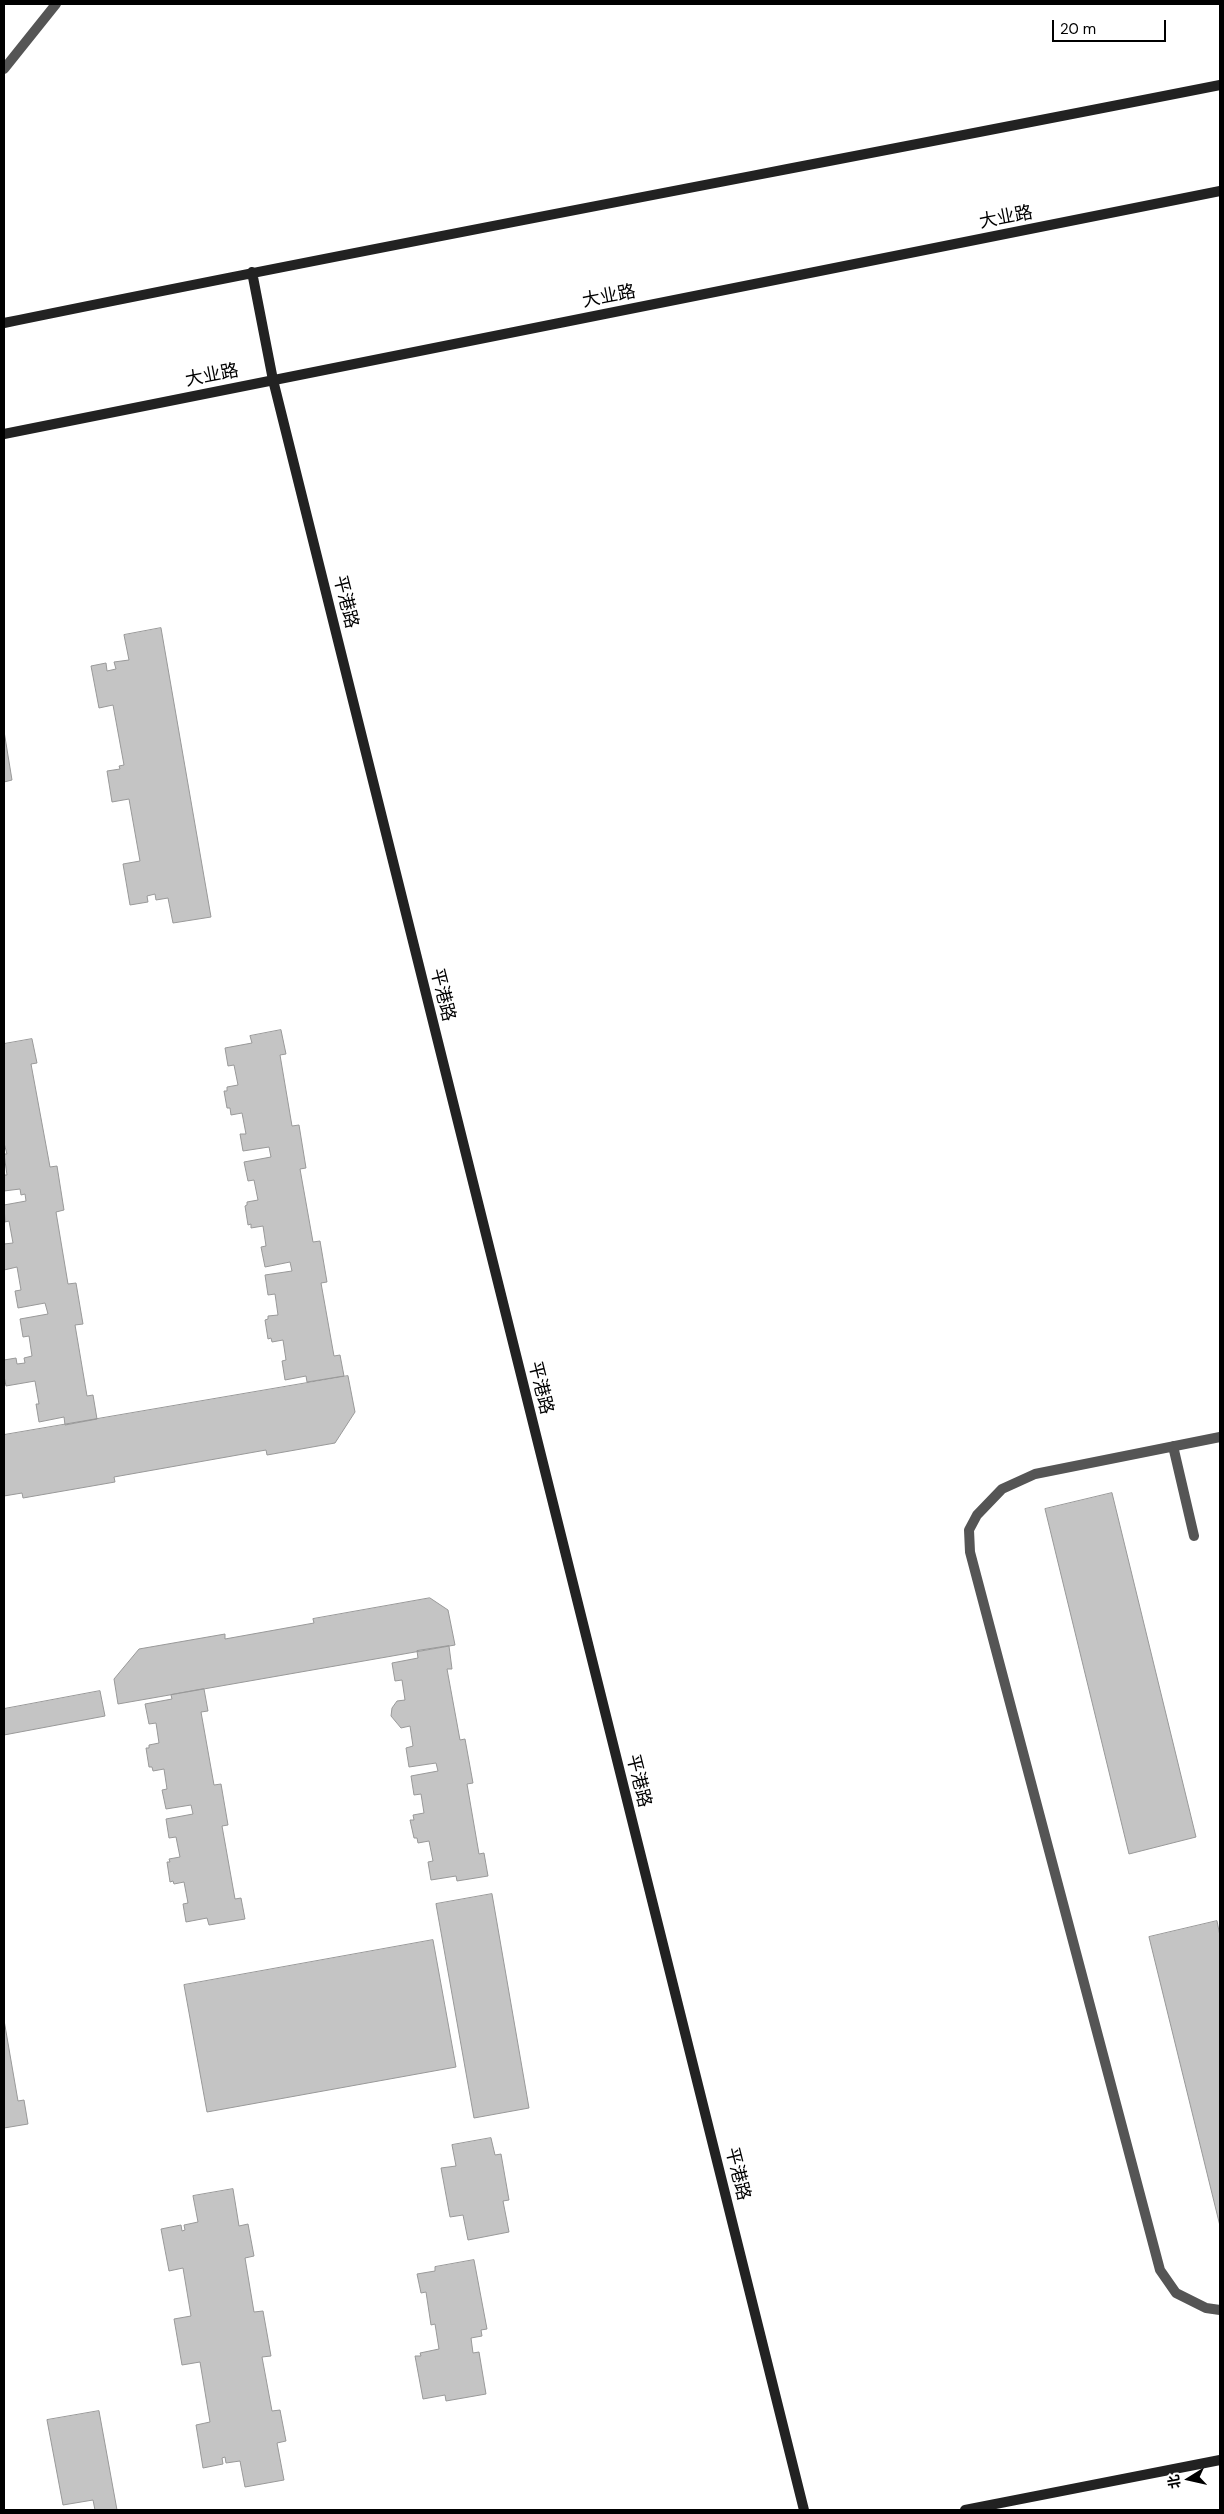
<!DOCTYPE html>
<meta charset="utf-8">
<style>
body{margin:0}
#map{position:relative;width:1224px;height:2514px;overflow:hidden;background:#fff;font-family:"DM Sans","Noto Sans SC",sans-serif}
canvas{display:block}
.frame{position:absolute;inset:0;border:5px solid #000;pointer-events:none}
.north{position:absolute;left:1164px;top:2454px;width:50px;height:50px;-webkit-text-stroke:4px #fff;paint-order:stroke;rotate:260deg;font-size:14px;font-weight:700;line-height:20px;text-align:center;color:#000}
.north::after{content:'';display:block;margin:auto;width:18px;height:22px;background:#000;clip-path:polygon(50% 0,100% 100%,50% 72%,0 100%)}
.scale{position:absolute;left:1052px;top:20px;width:114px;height:22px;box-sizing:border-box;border:2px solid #000;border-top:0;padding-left:6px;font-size:15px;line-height:18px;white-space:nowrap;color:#000;-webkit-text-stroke:4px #fff;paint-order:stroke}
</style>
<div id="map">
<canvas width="1224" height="2514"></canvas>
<div class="frame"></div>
<div class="north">北</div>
<div class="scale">20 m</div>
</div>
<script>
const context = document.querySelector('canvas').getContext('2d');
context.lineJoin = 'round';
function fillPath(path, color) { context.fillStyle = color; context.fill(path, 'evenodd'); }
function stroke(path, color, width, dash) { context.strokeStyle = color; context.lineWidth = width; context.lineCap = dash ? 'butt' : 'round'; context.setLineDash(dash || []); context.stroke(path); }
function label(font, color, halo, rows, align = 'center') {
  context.font = font + ' "DM Sans","Noto Sans SC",sans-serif'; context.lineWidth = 4; context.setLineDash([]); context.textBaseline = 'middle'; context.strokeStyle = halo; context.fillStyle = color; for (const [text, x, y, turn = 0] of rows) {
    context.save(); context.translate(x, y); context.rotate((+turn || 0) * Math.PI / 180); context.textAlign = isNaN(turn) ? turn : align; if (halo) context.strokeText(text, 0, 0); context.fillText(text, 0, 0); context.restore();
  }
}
const building = new Path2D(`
 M161,628l50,289 -38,6 -5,-25 -12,2 -1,-6 -8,2 1,6 -18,3 -7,-41 17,-3 -11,-62 -17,3 -5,-31 13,-2 -1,-3 5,-1 -11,-60 -14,3 -8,-42 15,-3 1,8 9,-2 -2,-7 15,-2 -5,-25z
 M4,731l8,49 -8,2z
 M281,1030l5,24 -6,1 12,71 7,-1 7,43 -6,1 13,73 7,-1 7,41 -6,1 13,73 6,-1 4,21 -37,6 -1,-6 -21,4 -3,-19 4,-1 -3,-20 -11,2 -1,-4 -3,1 -3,-19 3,-1v-3l10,-1 -3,-21 -7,1 -3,-20 27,-4 -2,-9 -25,5 -4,-20 5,-1 -3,-20 -12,2v-4l-3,1 -3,-19 2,-1v-3l11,-2 -4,-20 -6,1 -4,-19 27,-5 -2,-10 -26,4 -3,-17h6l-4,-21 -11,2 -1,-7h-3l-3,-17h3v-4l11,-2 -4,-20 -6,1 -3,-18 27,-5 -2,-7z
 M32,1039l5,24 -6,1 19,103 7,-1 7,44 -8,2 12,72 8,-1 7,41 -8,1 12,71 6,-1 4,24 -32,6 -1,-8 -25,5 -3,-18h3l-4,-23 -29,5 -2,-10v-16l12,-2 1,6 8,-1 -1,-5 8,-2 -3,-20 -6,1 -3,-18 28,-5 -3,-11 -27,5 -3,-17 6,-1 -4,-23 -13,3v-26l9,-1 -4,-22 -4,1 -1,-17 22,-4 -1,-7 -4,1 -1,-6 -16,2v-16h3l-3,-21h3l-3,-11v-99z
 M348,1376l7,36 -20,31 -68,12 -1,-5 -152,27 1,5 -92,16 -1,-5 -18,3v-61z
 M1112,1493l84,344 -67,17 -84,-345z
 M430,1598l18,12 7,35 -337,59 -4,-25 25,-30 86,-15v5l89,-16 -1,-4z
 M449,1646l3,23h-5l13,71 5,-1 8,44 -6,1 12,70 5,-1 4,23 -31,5 -1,-5 -25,4 -3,-18 5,-1 -4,-20 -11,2 -1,-5h-3l-4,-18h4l-1,-5 11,-2 -3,-19 -7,1 -3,-19 27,-5 -2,-8 -27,4 -3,-19 7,-2 -3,-20 -9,2 -10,-12 1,-8 5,-7 8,-1 -3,-20 -7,1 -3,-18 26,-5 -1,-7z
 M204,1689l4,22 -7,1 13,73 7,-1 7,41 -6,1 13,73 6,-1 4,21 -36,6 -2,-7 -21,4 -3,-18 5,-1 -4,-21 -10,2 -1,-3 -3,1 -3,-20h3l-1,-3 11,-2 -4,-20 -7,1 -3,-19 27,-5 -2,-9 -25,4 -4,-19 5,-1 -3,-20 -11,2 -1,-4h-3l-3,-19h3v-3l10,-2 -3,-20 -7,1 -4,-20 27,-5 -1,-4z
 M100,1691l5,25 -101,19v-26z
 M492,1894l37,214 -55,10 -38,-214z
 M1217,1921l3,15v290l-71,-289z
 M433,1940l23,127 -249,45 -23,-127z
 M4,2020l14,81 6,-1 4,24 -24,4z
 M491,2138l4,17 6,-1 8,46 -6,1 6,31 -41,8 -5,-25 -13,2 -9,-49 15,-2 -4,-21z
 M233,2189l6,37 9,-2 6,32 -9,2 9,54 9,-1 8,45 -9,1 10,54 8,-1 6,31 -9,2 7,37 -39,7 -5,-26 -14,2 -1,-6 -3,1 1,6 -20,4 -7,-43 14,-3 -10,-60 -18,3 -8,-46 17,-3 -8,-48 -14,3 -8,-42 20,-4 1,6 3,-1 -1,-5 14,-3 -5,-26z
 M474,2260l13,69 -6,1 1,6 -11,2 2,15 6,-1 7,42 -40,7 -1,-6 -22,4 -8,-43h6l-1,-3 19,-4 -4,-25 -4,1 -5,-33 -5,1 -4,-19 18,-3v-4z
 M99,2411l18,99h-22l-2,-10 -30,5 -16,-85z`);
fillPath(building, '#c4c4c4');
stroke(building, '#999', 1);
stroke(new Path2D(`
 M1220,1437l-185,37 -33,15 -25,26 -8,15 1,22 190,718 16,23 30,15 14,2
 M1173,1446l21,90`), '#555', 10);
stroke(new Path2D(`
 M4,69l52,-65`), '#555', 10);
stroke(new Path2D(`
 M252,272l21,108 531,2130
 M4,323c404,-83 811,-158 1216,-238
 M4,434l1216,-243
 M965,2510l255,-50`), '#222', 10);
label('18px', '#000', '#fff', [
 ["大业路",1006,218,-11],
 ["大业路",609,297,-11],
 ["大业路",212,376,-11],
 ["平港路",345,602,76],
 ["平港路",442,995,76],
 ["平港路",540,1388,76],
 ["平港路",638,1781,76],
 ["平港路",737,2174,76]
]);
</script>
